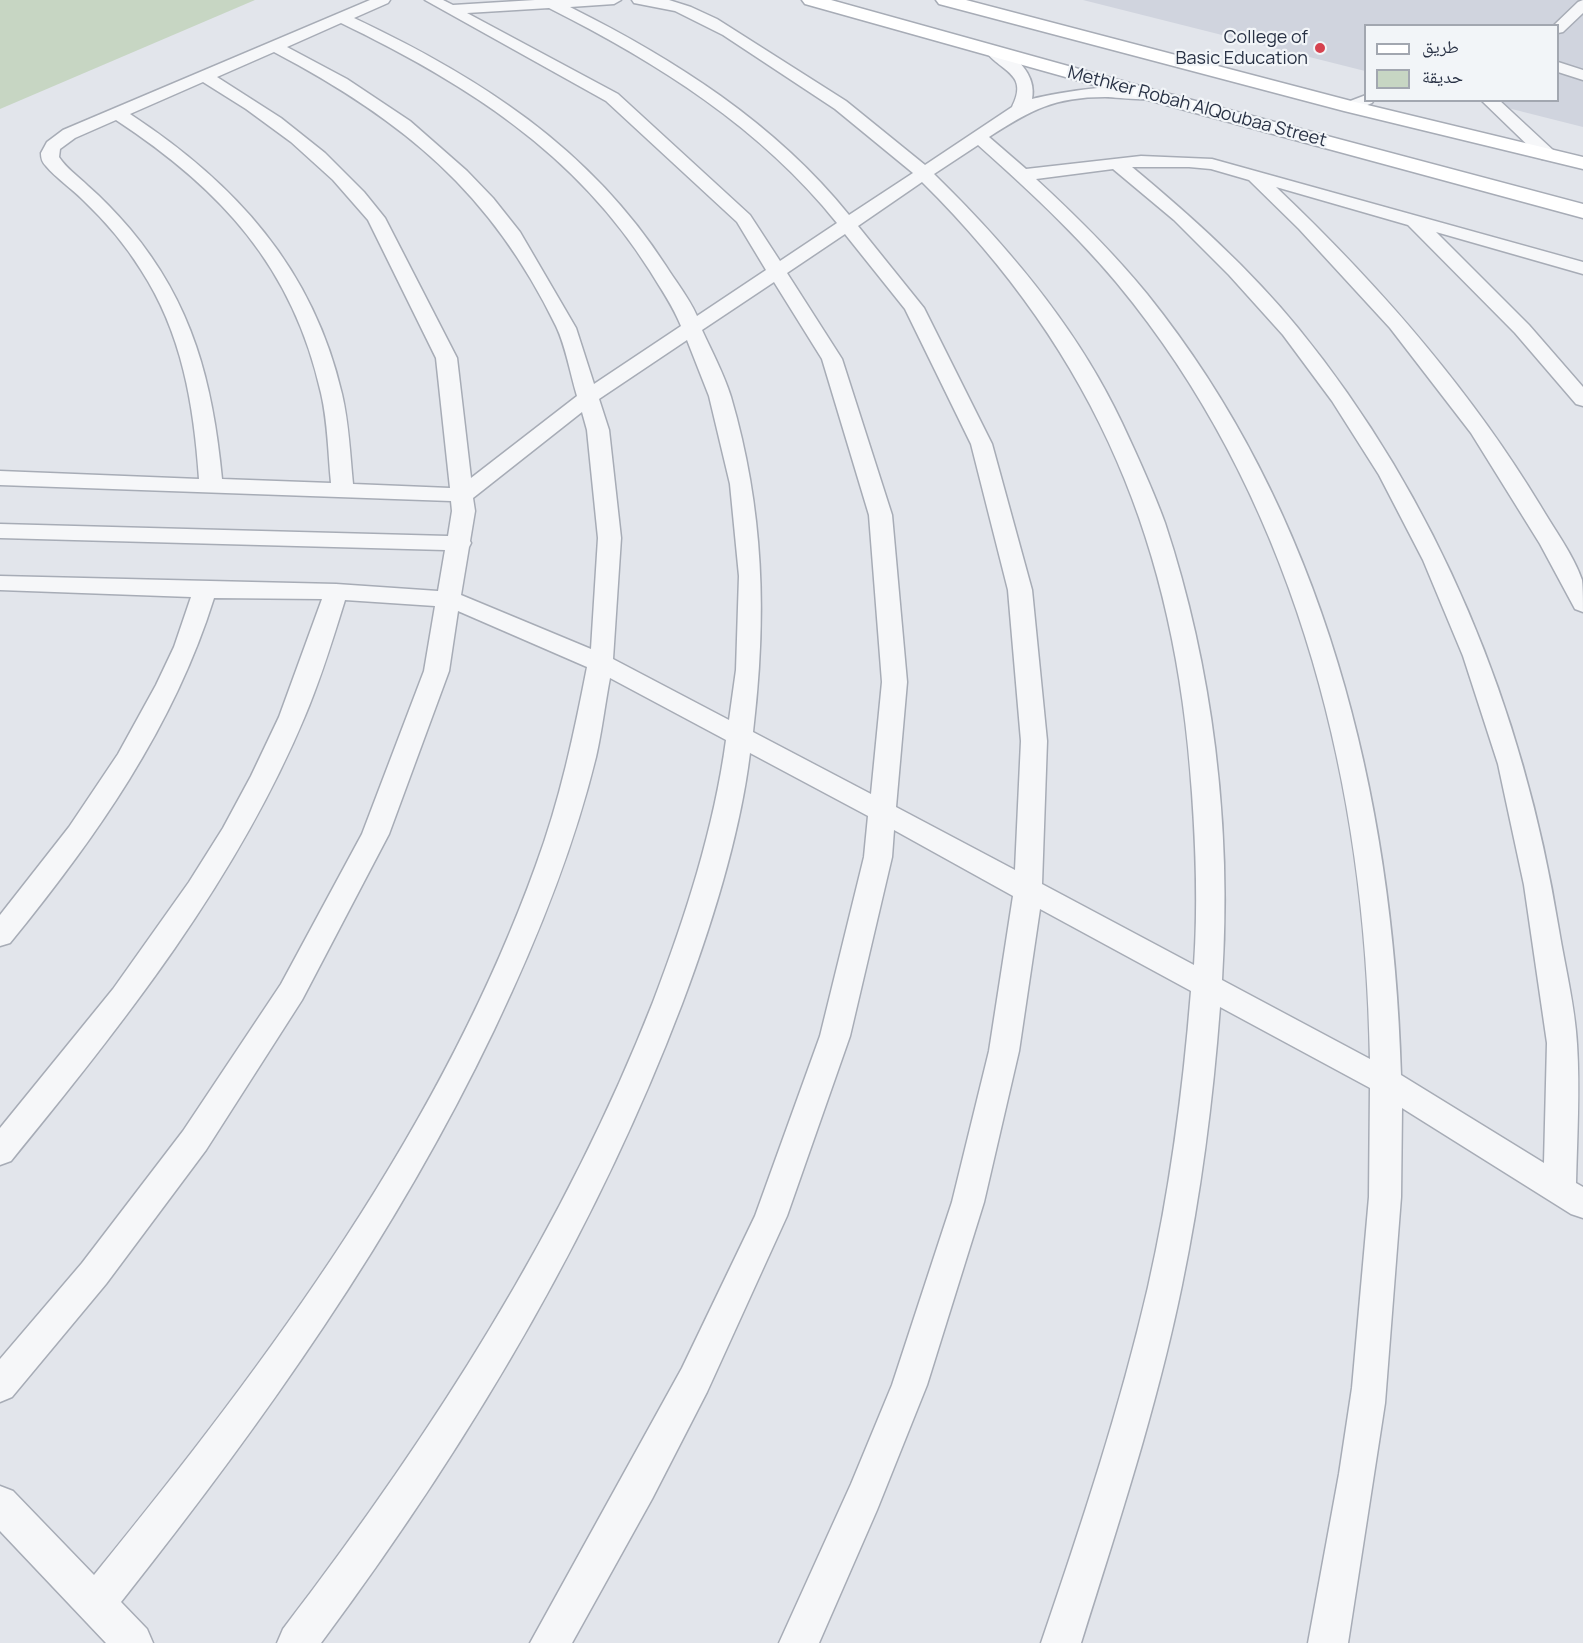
<!DOCTYPE html>
<meta charset="utf-8">
<style>
body{margin:0}
#map{position:relative;width:1583px;height:1643px;overflow:hidden;background:#e2e5eb;font-family:Manrope,"Noto Naskh Arabic",sans-serif}
canvas{display:block}
.legend{position:absolute;left:1364px;top:24px;width:195px;height:78px;box-sizing:border-box;background:#f2f5f8;border:2px solid #a2a7b0;margin:0;padding:8px 10px;list-style:none;font-size:18px;color:#293245}
.legend li{display:flex;align-items:center;gap:12px;height:30px}
.legend b{width:30px;border:2px solid #a2a7b0}
</style>
<div id="map">
<canvas width="1583" height="1643"></canvas>
<ul class="legend">
<li><b style="height:8px;background:#fff"></b>طريق</li>
<li><b style="height:16px;background:#c7d6c3"></b>حديقة</li>
</ul>
</div>
<script>
const context = document.querySelector('canvas').getContext('2d');
context.lineJoin = 'round';
function fillPath(path, color) { context.fillStyle = color; context.fill(path, 'evenodd'); }
function stroke(path, color, width, dash) { context.strokeStyle = color; context.lineWidth = width; context.lineCap = dash ? 'butt' : 'round'; context.setLineDash(dash || []); context.stroke(path); }
function label(font, color, halo, rows, align = 'center') {
  context.font = font + ' Manrope,sans-serif'; context.lineWidth = 4.5; context.setLineDash([]); context.textBaseline = 'middle'; context.strokeStyle = halo; context.fillStyle = color; for (const [text, x, y, turn = 0] of rows) {
    context.save(); context.translate(x, y); context.rotate((+turn || 0) * Math.PI / 180); context.textAlign = isNaN(turn) ? turn : align; if (halo) context.strokeText(text, 0, 0); context.fillText(text, 0, 0); context.restore();
  }
}
fillPath(new Path2D(`
 M1083,0h500v127l-103,-26 78,-1v-74h-192l-1,45z`), '#d0d4de');
fillPath(new Path2D(`
 M0,0h255l-255,109z`), '#c7d6c3');
const lane = new Path2D(`
 M370,0h20l-2,3 -34,15c125,59 235,129 312,248 10,16 23,32 31,50l69,-46 -29,-48 -131,-121 -181,-101h18l10,5 82,-5h86l-7,4 -44,3c104,52 205,116 279,208l64,-42 -78,-64 -112,-74 -48,-24 -41,-8 -2,-3h37l22,7 26,12 129,82 79,64 87,-58c17,-33 -10,-35 -26,-55l8,-5c22,6 43,29 38,52 22,-6 113,-22 127,-4 -6,8 -42,2 -54,2 -51,0 -74,13 -116,40l37,32 115,-13 71,3 371,103v12l-147,-42 93,93 54,62v19l-7,-2 -61,-71 -107,-108 -132,-38c100,95 192,199 264,318 14,24 33,49 42,75 1,9 1,22 1,32l-8,-3 -35,-65 -69,-111 -81,-105 -91,-99 -50,-49 -38,-11 -22,-2h-57c59,49 117,101 166,161 141,173 226,382 261,602 6,37 16,76 18,114 3,46 0,93 -1,139l7,4v31l-12,-4 -169,-106 -1,89 -16,206 -37,240h-40l31,-169 13,-86 17,-191 1,-109 -150,-81c-7,93 -19,186 -38,278 -25,122 -64,240 -101,358h-40c40,-117 79,-235 107,-356 22,-97 35,-196 43,-296l-151,-82 -21,142 -35,151 -57,183 -50,125 -58,133h-40l72,-159 41,-99 60,-183 37,-151 24,-155 -119,-66 -2,27 -42,179 -63,180 -80,176 -55,107 -80,144h-42l152,-275 73,-152 65,-180 44,-179 4,-41 -118,-63c-10,82 -39,174 -68,251 -87,229 -215,443 -361,639h-44l6,-14c148,-193 281,-400 370,-627 32,-84 61,-173 73,-262l-116,-62c-5,26 -8,53 -14,79 -23,94 -60,185 -102,273 -99,207 -231,393 -373,572l26,27 6,14h-47l-106,-112v-45l13,5 81,84c176,-216 347,-446 442,-710 24,-65 38,-131 51,-198l-129,-56 -9,60 -60,163 -87,166 -96,150 -100,134 -94,113 -12,5v-43l82,-96 101,-132 98,-147 81,-150 62,-163 11,-65 -90,-6c-12,39 -24,78 -40,116 -69,165 -181,307 -294,445l-11,4v-37l113,-139 76,-107 34,-54 28,-52 28,-59 43,-118 -108,-1c-40,129 -119,241 -204,345l-10,3v-31l69,-88 49,-73 38,-69 18,-38 17,-50 -191,-7v-14l336,8 102,7 7,-41 -445,-12v-14l448,12 4,-25 -1,-10 -451,-16v-14l199,8c-5,-74 -17,-146 -58,-209 -16,-26 -37,-50 -58,-70 -12,-12 -27,-22 -37,-34 -4,-4 -5,-8 -5,-13l6,-11 16,-12zM549,8c109,55 211,119 288,215l-57,38 -30,-46 -132,-121 -151,-81zM341,23c124,60 234,129 309,248 11,18 23,35 31,55l-87,58 -18,-56 -56,-96 -27,-34 -26,-27 -57,-50 -63,-42 -60,-32zM274,52c129,68 217,140 282,274 10,21 14,47 21,70l-106,82 -14,-120 -72,-140 -21,-26 -39,-39 -44,-35 -64,-41zM203,82l43,27 45,33 42,38 35,40 68,138 14,130 -97,-4c-3,-30 -4,-60 -11,-90 -29,-126 -107,-211 -212,-280zM116,120c105,69 177,147 205,273 7,30 7,60 10,90l-109,-4c-9,-95 -29,-175 -92,-250 -13,-15 -27,-30 -42,-43 -9,-9 -22,-18 -29,-29l1,-8 15,-11zM978,145c55,49 110,100 155,158 167,213 233,489 237,756l-148,-79c10,-153 -9,-312 -57,-457 -12,-33 -28,-68 -43,-100 -44,-94 -114,-177 -188,-249zM1113,169l61,51 55,55 54,60 49,66 47,74 44,85 40,96 35,108 26,121 23,158 -3,120 -143,-88c-8,-278 -76,-560 -254,-781 -34,-42 -72,-79 -111,-115zM922,182c176,174 254,366 270,611 4,57 6,115 2,172l-152,-81 5,-143 -15,-151 -40,-146 -68,-136 -66,-82zM845,234l60,75 66,135 37,146 13,151 -6,129 -119,-63 11,-125 -15,-167 -50,-156 -55,-86zM774,282l48,77 47,156 13,167 -11,112 -118,-62c14,-115 11,-222 -22,-335 -7,-23 -19,-45 -29,-67zM687,340l22,56 21,88 9,92 -3,94 -7,50 -116,-61 8,-121 -12,-108 -10,-31zM582,412l5,18 11,108 -7,111 -130,-54 8,-48 2,-4 -1,-2 5,-30 -2,-13z
 M1583,0v13l-20,19 -5,1v-7h-5l25,-24z
 M1558,62l25,8v10l-25,-8z
 M1366,95v5h8l-2,3 -21,9 -8,-5 2,-4z
 M1481,100h18l55,51 3,4 -3,4h-12z`);
const secondary = new Path2D(`
 M802,0h29l327,91 425,113v14l-439,-119 -339,-95z
 M936,0h30l389,102 228,55v12l-239,-58 -405,-107z`);
stroke(lane, '#a7acb6', 3);
stroke(secondary, '#a7acb6', 3);
fillPath(lane, '#f6f7f9');
fillPath(secondary, '#fff');
for (const [x, y, r, color] of [
 [1320,48,6,"#d6424f"]
]) { const dot = new Path2D(); dot.arc(x, y, r, 0, 2 * Math.PI); context.fillStyle = color; context.fill(dot); stroke(dot, '#f2f5f8', 2); }
label('18px', '#293245', '#f2f5f8', [
 ["College of",1308,38],
 ["Basic Education",1308,59]
], 'right');
label('18px', '#293245', '#f2f5f8', [
 ["Methker Robah AlQoubaa Street",1197,107,15]
]);
</script>
